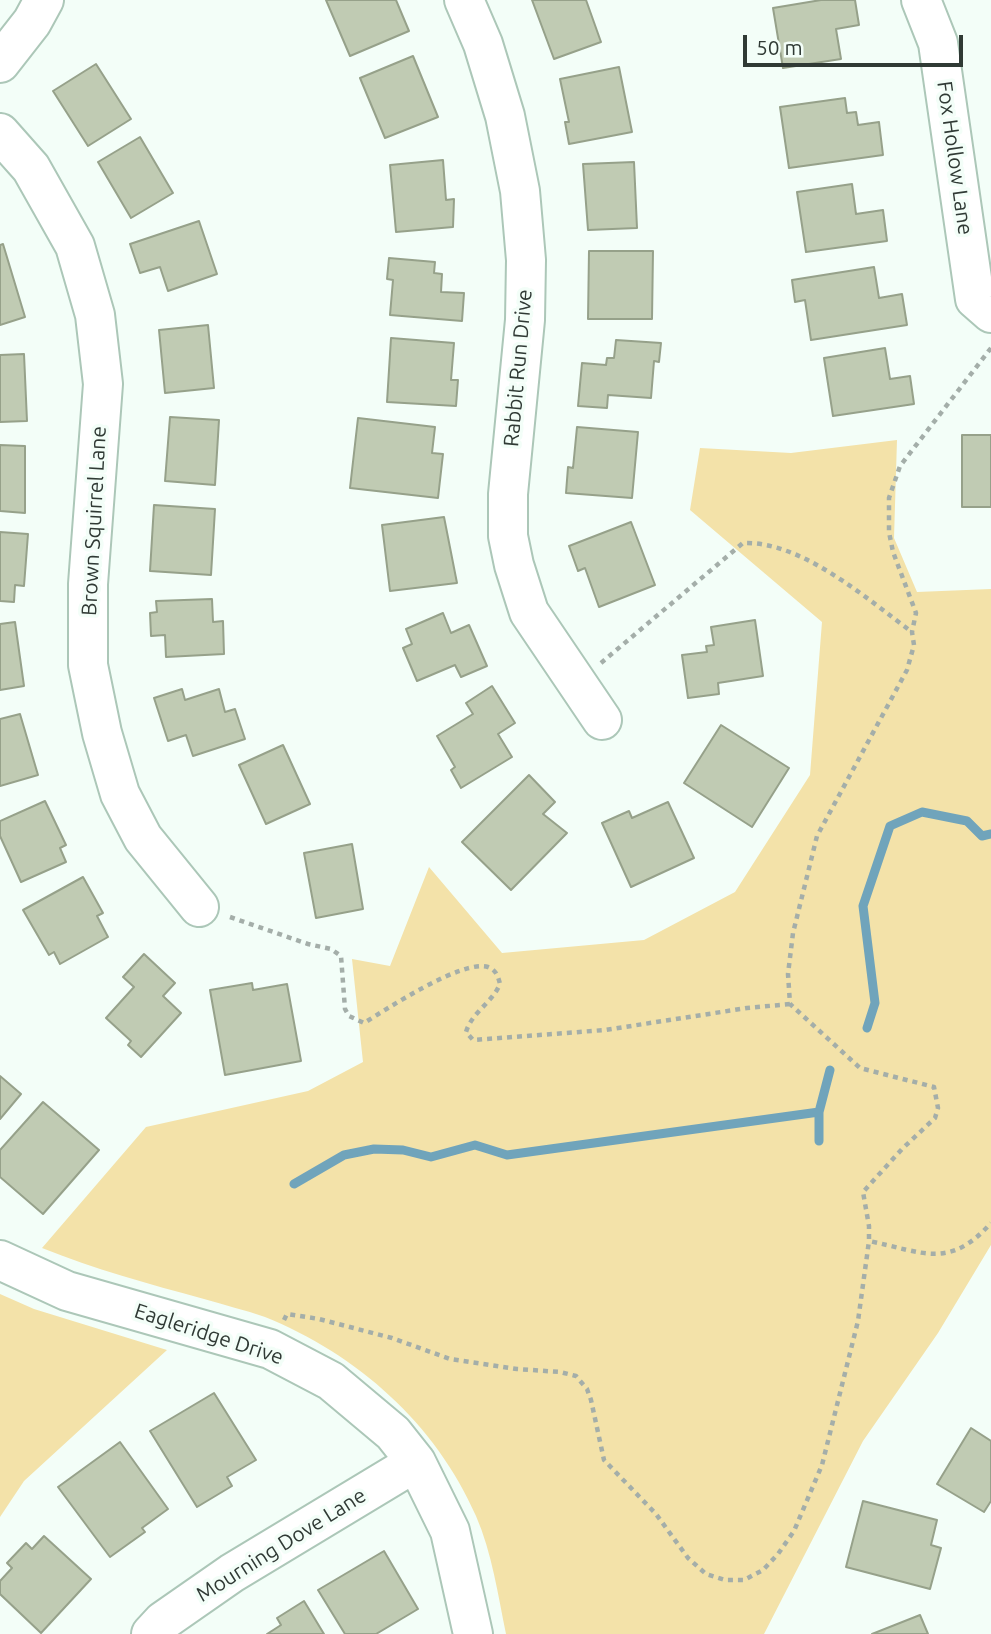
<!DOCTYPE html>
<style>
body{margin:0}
#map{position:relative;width:991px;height:1634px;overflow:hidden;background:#f3fef8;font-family:Ubuntu,sans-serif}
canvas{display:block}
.scale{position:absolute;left:743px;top:35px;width:220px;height:32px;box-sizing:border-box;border:4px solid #303a35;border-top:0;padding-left:9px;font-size:21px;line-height:24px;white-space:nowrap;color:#303a35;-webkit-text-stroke:5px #f3fef8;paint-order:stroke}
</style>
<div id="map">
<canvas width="991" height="1634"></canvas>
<div class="scale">50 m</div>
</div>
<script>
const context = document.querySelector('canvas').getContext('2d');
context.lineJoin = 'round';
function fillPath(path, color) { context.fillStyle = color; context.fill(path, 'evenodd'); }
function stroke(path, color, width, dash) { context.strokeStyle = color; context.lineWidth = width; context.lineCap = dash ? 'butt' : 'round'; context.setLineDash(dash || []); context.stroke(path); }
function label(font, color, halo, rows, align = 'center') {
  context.font = font + ' Ubuntu,sans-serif'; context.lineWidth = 7; context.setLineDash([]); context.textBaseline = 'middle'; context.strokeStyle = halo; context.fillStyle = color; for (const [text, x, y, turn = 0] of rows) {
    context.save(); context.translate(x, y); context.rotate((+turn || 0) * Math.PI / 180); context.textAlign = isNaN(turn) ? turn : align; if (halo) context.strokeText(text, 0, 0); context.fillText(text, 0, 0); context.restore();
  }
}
fillPath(new Path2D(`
 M897,440l-3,98 23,54 74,-3v656l-53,88 -75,108 -99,193h-258c-8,-39 -14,-81 -30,-118 -40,-92 -119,-162 -211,-199 -20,-7 -41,-12 -61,-18 -55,-15 -110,-30 -162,-51l104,-121 162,-36 55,-29 -11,-103 38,7 39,-99 73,86 142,-13 91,-48 75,-117 12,-153 -132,-112 10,-62 91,5z
 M0,1294l34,15 133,41 -143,131 -24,36z`), '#f3e2a9');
stroke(new Path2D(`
 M867,1028l8,-25 -12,-97 27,-80 32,-14 45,9 15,15 9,-2
 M819,1141v-29l11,-42
 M294,1184l50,-29 30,-6 29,1 28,7 44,-12 32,10 312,-43`), '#70a4bb', 9);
const building = new Path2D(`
 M326,0h70l13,31 -59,25z
 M532,0h54l15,42 -47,17z
 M821,0h34l4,25 -23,4 5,30 -58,9 -10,-60z
 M413,56l25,61 -53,21 -25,-60z
 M96,64l35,55 -43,27 -35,-55z
 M619,67l13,65 -63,12 -4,-22h4l-9,-43z
 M845,98l2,15 9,-1 2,13 21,-3 4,33 -94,13 -9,-61z
 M140,137l33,56 -42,25 -33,-56z
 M443,160l3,40 8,-1 -1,28 -57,5 -6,-67z
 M634,162l3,66 -49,2 -5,-66z
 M852,184l4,30 27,-4 4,31 -81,11 -9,-60z
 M199,221l18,53 -49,17 -8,-24 -20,6 -10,-29z
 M3,244l22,73 -25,8v-80z
 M589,251h64l-1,68h-64z
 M389,258l46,4 -1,11 8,1 -1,18 23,1 -2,28 -72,-6 3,-35 -6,-1z
 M874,267l5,31 23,-4 5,31 -96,15 -6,-40 -10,2 -3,-22z
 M208,325l6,63 -49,5 -6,-63z
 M391,338l63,5 -3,37h7l-2,26 -69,-4z
 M616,340l45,3 -2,19 -5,-1 -3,37 -43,-3 -1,13 -29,-2 4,-43 24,2 1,-7h7z
 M885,348l5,31 20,-3 4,28 -81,12 -9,-58z
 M24,354l3,67 -27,1v-67z
 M170,417l49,3 -4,65 -50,-4z
 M358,418l77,9 -3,26 11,1 -5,44 -88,-10z
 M577,427l61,5 -6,66 -66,-5 2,-26 5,1z
 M962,435h29v72h-29z
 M0,445l25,1v67l-25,-2z
 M154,505l61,4 -4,66 -61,-4z
 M444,517l13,66 -67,8 -8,-66z
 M631,522l24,63 -56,22 -14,-39 -7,3 -9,-25z
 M0,532l28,2 -4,52 -9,-1 -1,17 -14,-1z
 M212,599l1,23 10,-1 1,33 -58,3 -1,-22 -14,1 -1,-23 7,-1 -1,-11z
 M443,613l8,20 18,-8 18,41 -26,11 -6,-12 -38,16 -14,-33 9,-4 -6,-15z
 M755,620l8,56 -45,7 1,11 -31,4 -6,-43 25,-3 -1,-6 8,-1 -3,-18z
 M15,622l9,64 -24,4v-66z
 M492,686l23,37 -17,11 14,23 -51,31 -10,-18 4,-3 -18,-31 36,-22 -7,-11z
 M182,689l3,11 34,-11 6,23 10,-3 10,30 -52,17 -7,-21 -18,6 -14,-43z
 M20,714l18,61 -38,11v-67z
 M721,725l68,43 -37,59 -68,-44z
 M283,745l27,59 -44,20 -27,-59z
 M529,775l26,27 -12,12 24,19 -56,57 -49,-48z
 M45,801l21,44 -6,3 6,14 -45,20 -21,-46v-15z
 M668,802l26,56 -63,29 -29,-64 27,-12 3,7z
 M352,844l11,65 -47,9 -12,-65z
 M83,877l20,36 -6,3 11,21 -48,27 -6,-12 -5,3 -26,-45z
 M144,954l31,29 -12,13 18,17 -40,44 -13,-12 3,-4 -25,-23 28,-31 -11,-10z
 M252,983l1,7 34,-6 14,77 -76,14 -15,-85z
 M0,1076l21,18 -21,25z
 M43,1102l56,48 -56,64 -43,-37v-27z
 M214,1393l42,67 -29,17 5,9 -35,21 -47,-76z
 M971,1428l20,13v60l-7,11 -47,-28z
 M120,1442l48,67 -26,19 3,4 -35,25 -52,-70z
 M863,1501l74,19 -6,25 10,3 -11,41 -84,-22z
 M44,1536l47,43 -50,54 -41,-39v-13l12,-13 -5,-5 19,-20 6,6z
 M384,1551l34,58 -42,25h-31l-27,-44z
 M304,1601l20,33h-57l14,-9 -4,-7z
 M920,1615l8,19h-56z`);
fillPath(building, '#c0cbb3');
stroke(building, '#96a18a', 2);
const minor = new Path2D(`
 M464,0l19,44 22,72 15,75 6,69 -1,60 -17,174v42l6,29 15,47 73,108
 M921,0l17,43 37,256 16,14
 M0,63l32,-41 12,-22
 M0,133l31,35 44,78 20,69 8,69 -15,200v81l14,68 18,61 23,44 56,69
 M0,1260l67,31 203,58 61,32 62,52 23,29 34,69 23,103
 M151,1634l12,-13 69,-48 184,-111`);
stroke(minor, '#acc7b8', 42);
stroke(new Path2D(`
 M991,348l-91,118 -11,32v34l4,20 23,61 -4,19 2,13 -7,25 -90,166 -24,97 -5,41 2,30 70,64 74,19 4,21 -3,10 -33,31 -39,43 6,34v15c54,11 80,29 122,-18
 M601,663l142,-120c59,-2 124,56 169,89
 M230,917l78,27 23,5 10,7 4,53 4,7 15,7c23,-14 98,-64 124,-56 8,3 10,9 12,17 -8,19 -28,28 -34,48l7,8 132,-10 142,-22 43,-4
 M284,1320l3,-6 32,5 73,19 58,21 67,10 43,3 16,4 11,13 4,11 13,60 52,54 32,44 18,16 19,6h19l19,-10 15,-16 16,-23 28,-66 36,-144 11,-80`), '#a4aea9', 4.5, [5, 5]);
stroke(minor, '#fff', 38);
label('21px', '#303a35', '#f3fef8', [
 ["Fox Hollow Lane",955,158,82],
 ["Rabbit Run Drive",518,368,-85],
 ["Brown Squirrel Lane",94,521,-87],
 ["Eagleridge Drive",209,1334,18],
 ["Mourning Dove Lane",281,1545,-32]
]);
</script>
